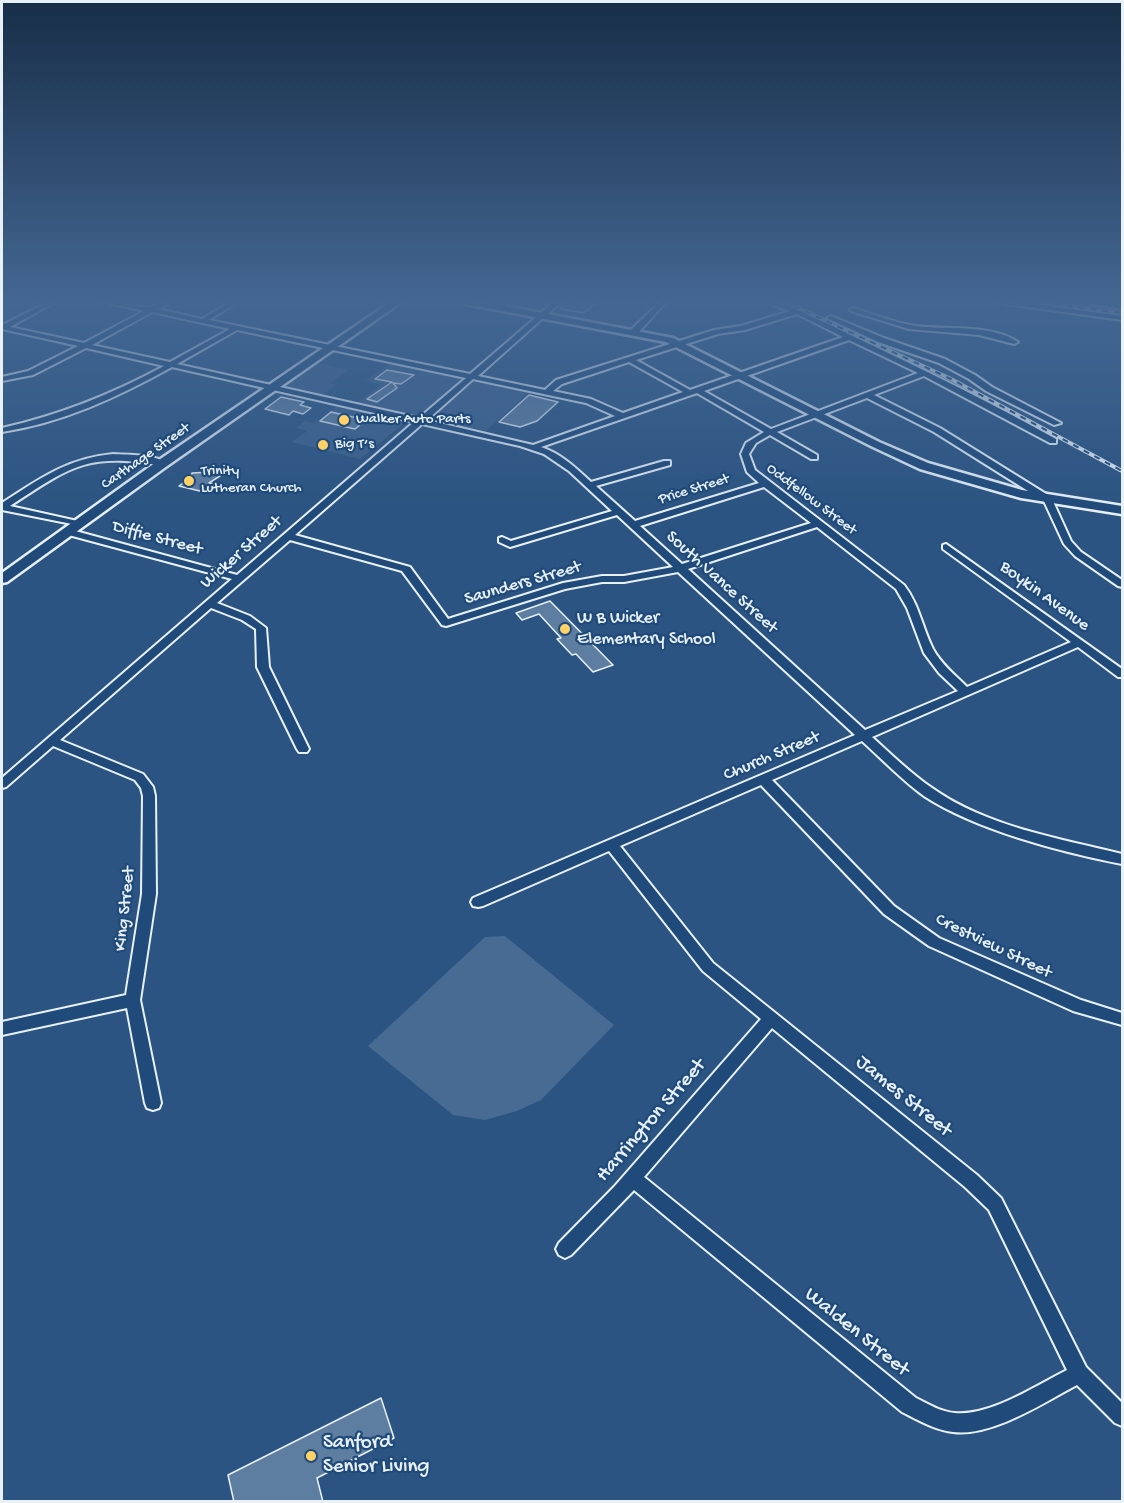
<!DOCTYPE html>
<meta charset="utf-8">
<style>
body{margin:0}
#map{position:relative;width:1124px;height:1503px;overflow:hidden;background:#2b5482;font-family:"Gochi Hand",sans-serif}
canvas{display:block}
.frame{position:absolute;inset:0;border:3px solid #e8f1f8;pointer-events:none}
</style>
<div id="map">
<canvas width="1124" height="1503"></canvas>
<div class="frame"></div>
</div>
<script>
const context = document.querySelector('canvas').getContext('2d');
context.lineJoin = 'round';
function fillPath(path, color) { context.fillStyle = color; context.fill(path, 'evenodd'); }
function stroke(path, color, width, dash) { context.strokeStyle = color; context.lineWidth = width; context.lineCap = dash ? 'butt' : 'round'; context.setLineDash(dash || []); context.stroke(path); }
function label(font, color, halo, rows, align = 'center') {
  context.font = font + ' "Gochi Hand",sans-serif'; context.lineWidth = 4.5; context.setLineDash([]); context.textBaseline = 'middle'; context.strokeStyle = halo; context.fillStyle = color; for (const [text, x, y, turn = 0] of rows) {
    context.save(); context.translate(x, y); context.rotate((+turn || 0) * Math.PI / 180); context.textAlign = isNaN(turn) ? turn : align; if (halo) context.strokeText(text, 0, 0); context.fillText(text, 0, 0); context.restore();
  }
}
fillPath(new Path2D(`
 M567,301h91l-28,27 -79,-14z
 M319,363l29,7 -18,13 6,2 -17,12 -33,-8 2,-5z
 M391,363l138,29 -43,39 -131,-26 25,-20 -15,-4z
 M336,407l68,16 -44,36 -68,-17 15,-11 -11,-3 9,-7 9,2z`), '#3a608b');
fillPath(new Path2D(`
 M505,936l109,89 -73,75 -24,11 -32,9 -32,-5 -85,-69 117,-109z`), '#476b93');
const building = new Path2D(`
 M570,301h29l-15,12 -24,-4z
 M387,370l27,5 -13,9 -8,-1 4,5 -20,14 -10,-3 25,-17 -17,-3z
 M529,395l29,7 -21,19 -17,6 -21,-5z
 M281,397l23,5 -4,3 11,3 -8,6 -10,-3 -4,4 -24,-6z
 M331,412l35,8 -11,9 -35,-8z
 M212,472l-1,3 12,-1 -14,9 6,1 -11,8 -25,-6 12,-9 1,-4z
 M550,601l63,64 -20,7 -17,-18 -4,1 -15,-16 4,-1 -22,-24 -17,6 -6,-7z
 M381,1398l13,40 -77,40 6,24h-89l-6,-27z`);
fillPath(building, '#5d7da1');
stroke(building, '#e8f1f8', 1.5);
const minor = new Path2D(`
 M50,301h7l-47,26 74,16 60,-32 -39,-9 -1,-1c15,0 29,6 44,6 8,0 14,-6 23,-6l-13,8 44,10 30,-18h7l-30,19 261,54 85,-73h7l-84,75 67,14 11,-10 158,-50 27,-4 49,-15 -28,-10c29,-3 70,26 97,38 67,32 133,64 197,100v4h-6l-126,-67 -50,19 66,33 111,69 20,44 10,11 41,28v7l-4,-1 -43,-30 -11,-12 -20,-43 -110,-69 -67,-34 -90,34 40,23v4h-6l-41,-24 -14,8 -7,11 6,16 149,115c15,19 18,42 29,64 8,15 22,26 34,38l104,-45 -128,-93v-4l3,-1 176,125v8h-4l-40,-30 -206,90c19,17 38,36 60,51 55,39 126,50 190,66v10c-61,-12 -146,-34 -198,-68 -22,-16 -42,-37 -62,-55l-90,39 122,126 45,32 142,62 41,13v12l-49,-14 -144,-65 -45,-32 -123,-129 -141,61 93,117 264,212 24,23 85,169 36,36v23l-7,-3 -38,-38c-34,18 -85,52 -124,47 -18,-2 -35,-12 -51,-20l-268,-222 -63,65 -6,3 -6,-3 -3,-6 3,-6 55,-56 147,-168 -58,-48 -94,-120 -126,55 -5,1 -5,-1 -2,-4 2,-4 382,-163 -177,-163 -54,10h-22l-37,7 -119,37 -4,-1 -40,-54 -112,-31 -73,63 33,13 16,12 3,39 40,82 -2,3h-8l-2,-3 -40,-82 -1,-38 -14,-9 -31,-12 -151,132 83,34 10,13 2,9 1,98 -16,106 21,103 -2,5 -6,2 -6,-2 -2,-5 -18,-95 -125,27v-13l124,-27 16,-101 1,-98 -2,-8 -6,-8 -82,-34 -47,41 -4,1v-10l230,-199 -167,-45 -2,-2 5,-3 169,46 177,-153 -242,-55c-54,30 -110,56 -170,65v-4c58,-13 110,-34 162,-62l-78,-18 -53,27 -31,6v-4l26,-6 50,-25 -76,-17v-4zM152,312l78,17 -60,33 -78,-17zM797,314l46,23 -153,53 -54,-30 82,-26 27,-4zM237,330l229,48 -47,40 -242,-54zM849,340l69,33 -147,56 -67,-38zM629,362l54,30 -60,21 -32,-14 -38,-8 9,-7zM473,379l113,24 29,13 -82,29 -106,-25zM697,393l67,39 -18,11 -5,11 6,18 12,11 -124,38 -39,-35 74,-21v-4h-6l-73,21c-15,-14 -31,-29 -50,-35zM422,424l98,22 24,8 25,17 43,40 -101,30 -9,-4 -3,1v4l11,5 107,-32 56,52 -49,9h-22l-39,7 -115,36 -38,-52 -115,-32zM764,487l47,36 -129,41 -42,-38zM817,527l79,62 11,19 17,45 15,20 19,18 -93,39 -177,-161zM772,1028l193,159 24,23 78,160c-32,16 -76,46 -112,43 -14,-1 -27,-9 -39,-15l-272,-221z
 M661,301h6l-30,33h-6v-4z
 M996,301h15l111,15v4l-123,-17z
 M1075,301h15l32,4v4z
 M853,308c21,6 41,15 63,18 31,4 76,-2 102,16l-4,2 -35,-9 -70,-6 -58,-18 -1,-1z
 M831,316l53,22 61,21 30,16 17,12 69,36 -7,2 -68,-34 -17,-12 -30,-16 -61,-21 -49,-23 -2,-1z
 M113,454c17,1 41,0 54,9l-4,3c-75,-14 -92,0 -153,40l72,16v4l-80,-16v-7c37,-24 66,-45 111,-49z`);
const major = new Path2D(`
 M392,301h11l-236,165 -160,116 -5,1v-10l157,-113z
 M461,301h18l194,37 206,104 49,21 94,27 100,16v8l-101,-16 -101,-29 -49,-23 -205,-104 -200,-38z`);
stroke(minor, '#e8f1f8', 4);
stroke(major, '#e8f1f8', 5);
fillPath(minor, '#1f4a7a');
fillPath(major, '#1f4a7a');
const rail = new Path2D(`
 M783,301l168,78 171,92
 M1031,301l91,12`);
stroke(rail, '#e8f1f8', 4);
stroke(rail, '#1f4a7a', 2, [6]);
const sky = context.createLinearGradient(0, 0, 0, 511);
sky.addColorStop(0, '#182e48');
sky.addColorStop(0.59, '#446792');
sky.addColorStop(1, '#44679200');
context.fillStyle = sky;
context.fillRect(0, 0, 1124, 511);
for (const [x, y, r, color] of [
 [344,420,6,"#ffd166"],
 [323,445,6,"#ffd166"],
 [189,481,6,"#ffd166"],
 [565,629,6,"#ffd166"],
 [311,1456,6,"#ffd166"]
]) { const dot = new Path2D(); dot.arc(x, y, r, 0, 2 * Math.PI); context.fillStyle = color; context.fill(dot); stroke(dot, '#1f4a7a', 2); }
label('15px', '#e8f1f8', '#1f4a7a', [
 ["Walker Auto Parts",356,420],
 ["Big T’s",335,445],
 ["Trinity",201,472],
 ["Lutheran Church",201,489]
], 'left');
label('15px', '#e8f1f8', '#1f4a7a', [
 ["Carthage Street",146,457,-35],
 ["Price Street",694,490,-17],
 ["Oddfellow Street",811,500,37]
]);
label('18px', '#e8f1f8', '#1f4a7a', [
 ["Diffie Street",157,539,15],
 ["Wicker Street",242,553,-41],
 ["South Vance Street",721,583,42],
 ["Saunders Street",523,584,-16],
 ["Boykin Avenue",1044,597,36],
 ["Church Street",772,757,-23],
 ["King Street",126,909,-84],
 ["Crestview Street",993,947,26]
]);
label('18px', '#e8f1f8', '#1f4a7a', [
 ["W B Wicker",577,619],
 ["Elementary School",577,640]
], 'left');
label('21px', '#e8f1f8', '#1f4a7a', [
 ["James Street",903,1097,39],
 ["Harrington Street",652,1121,-49],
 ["Walden Street",856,1333,39]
]);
label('21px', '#e8f1f8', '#1f4a7a', [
 ["Sanford",323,1444],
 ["Senior Living",323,1468]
], 'left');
</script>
